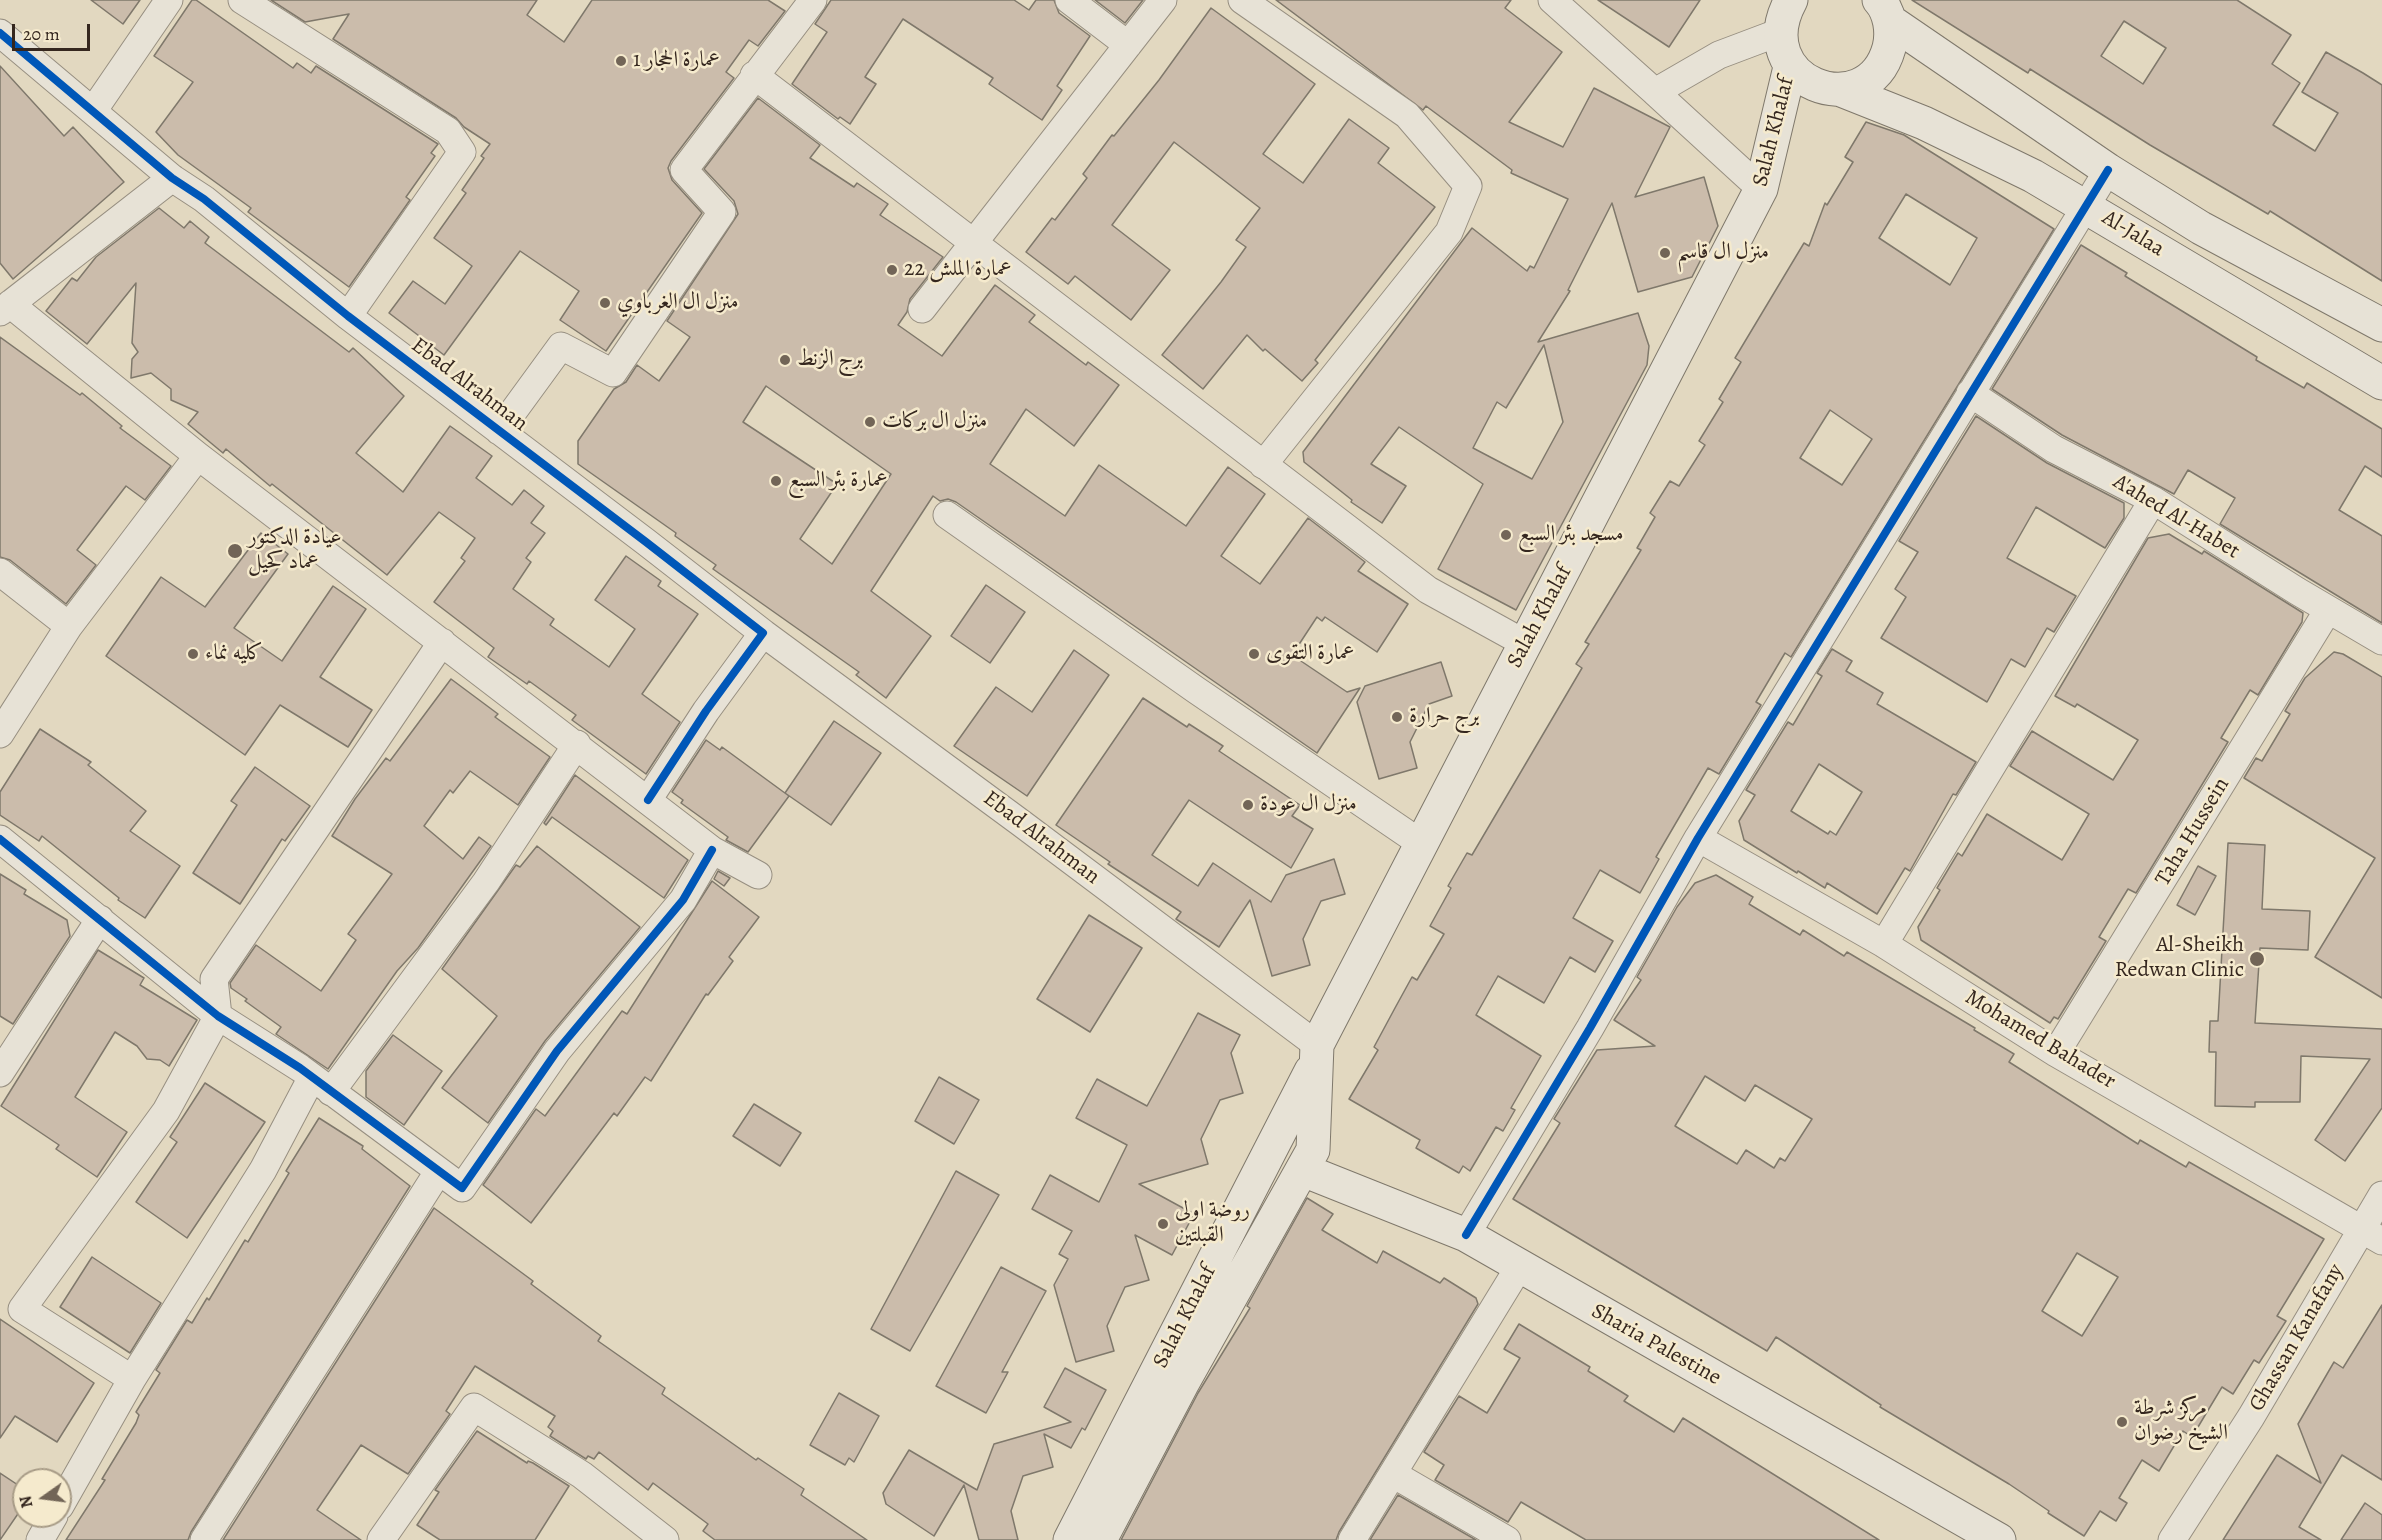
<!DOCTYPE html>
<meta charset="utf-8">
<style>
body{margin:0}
#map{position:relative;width:2382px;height:1540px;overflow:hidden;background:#e2d8c0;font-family:Alegreya,serif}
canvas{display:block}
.north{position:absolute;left:12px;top:1468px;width:60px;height:60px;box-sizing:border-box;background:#f5eacd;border:2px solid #a89c87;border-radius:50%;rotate:256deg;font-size:16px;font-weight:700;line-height:24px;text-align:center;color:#35271f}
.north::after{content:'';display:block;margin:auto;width:21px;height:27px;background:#726557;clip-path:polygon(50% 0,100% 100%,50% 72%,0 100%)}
.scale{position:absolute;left:12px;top:24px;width:78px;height:27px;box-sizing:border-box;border:3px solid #35271f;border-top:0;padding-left:8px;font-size:18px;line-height:21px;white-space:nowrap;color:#35271f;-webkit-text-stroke:4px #f5eacd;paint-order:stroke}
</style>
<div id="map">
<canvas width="2382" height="1540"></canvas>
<div class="north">N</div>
<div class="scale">20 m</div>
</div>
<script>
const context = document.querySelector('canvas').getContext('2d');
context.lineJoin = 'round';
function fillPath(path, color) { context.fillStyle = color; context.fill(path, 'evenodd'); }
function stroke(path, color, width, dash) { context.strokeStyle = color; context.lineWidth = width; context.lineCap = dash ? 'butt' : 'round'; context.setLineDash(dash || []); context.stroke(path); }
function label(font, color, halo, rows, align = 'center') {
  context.font = font + ' Alegreya,Amiri,serif'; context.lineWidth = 5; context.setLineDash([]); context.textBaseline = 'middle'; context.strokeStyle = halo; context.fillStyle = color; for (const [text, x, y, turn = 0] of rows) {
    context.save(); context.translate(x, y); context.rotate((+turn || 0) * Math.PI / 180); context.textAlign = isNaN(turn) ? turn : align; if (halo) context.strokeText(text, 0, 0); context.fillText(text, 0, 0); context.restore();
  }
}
const building = new Path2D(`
 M91,0h49l-17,24z
 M192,0h4l97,68 4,-5 14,10 5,-7 122,78 -7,9 4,3 -29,41 4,3 -61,87 -101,-75 3,-4 -73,-53 -22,-23 37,-50 -39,-26z
 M271,0h266l-10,15 37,27 28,-42h176l17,11 -27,35 -9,-6 -23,32 8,6 -63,83 -3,7 4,12 30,33 -96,138 -46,-31 19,-29 -59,-40 -76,104 -55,-42 24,-32 32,23 27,-38 -38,-28 32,-45 -4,-3 22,-32 -3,-2 9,-12 -26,-17 -8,-9 -123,-79 16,-25 -44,8z
 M831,0h183l15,10 7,-10h18l5,13 31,23 -33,50 5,4 -20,30 -53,-36 4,-6 -90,-59 -38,58 11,7 -26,40 -10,-7 -2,2 -46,-35 35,-52 -12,-8z
 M1095,0h48l-18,23z
 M1276,0h235l-6,8 57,44 -53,70 54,25 31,-59 76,39 -35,70 69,-20 14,49 -26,51 -54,15 -26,-89 -44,87 2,1 -32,51 100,-29 11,33 -2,19 -131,245 -78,-41 45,-85 -84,-57 -28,37 35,22 -24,37 -31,-21 1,-2 -48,-38 -1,-10 169,-224 55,43 3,-5 4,2 34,-69 -57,-26 1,-3 -86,-64 -3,4zM1544,345l19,77 -31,57 -59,-31 24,-46 9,6z
 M1598,0h102l-31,47z
 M1912,0h325l54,35 -19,29 28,19 -27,42 42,26 23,-38 -36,-21 24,-40 37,21 19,12v196l-112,-70 -2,3 -118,-69 -120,-76 -2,4zM2124,21l42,27 -23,36 -42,-28z
 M1211,8l104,76 -52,70 40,29 46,-64 40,29 -11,15 57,44 -120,153 3,3 -16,18 -37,-32 -2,2 -16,-16 -44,54 -41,-34 59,-73 25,-35 -10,-7 24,-32 -86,-66 -62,83 58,45 -39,50 -56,-44 -7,8 -42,-32 26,-34 3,2 32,-42 -4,-4 29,-39 2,1 45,-56z
 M0,66l64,70 9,-9 51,55 -111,97 -13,-16z
 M758,98l62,47 -10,13 44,29 3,-4 31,21 -8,11 63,42 -33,42 -3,13 -9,13 44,31 53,-71 40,30 -6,7 57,43 2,-3 31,23 -45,61 -48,-37 -36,55 75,52 34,-51 87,61 42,-59 37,27 -44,62 39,28 48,-66 57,44 -7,9 50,33 -31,48 -52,-35 -3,4 -5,-4 -25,38 55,37 13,-4 -43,65 -361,-251 -8,-3 -8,2 -7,-5 -62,95 60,45 -45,62 -30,-23 3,-3 -146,-103 3,-4 -41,-29 1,-3 -98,-69v-23l36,-52 12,-7 11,-17 22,16 31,-44 -23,-16 71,-107 -4,-13 -30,-32zM766,386l125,88 -59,90 -32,-25 37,-55 -94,-62z
 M1866,122l38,13 150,94 -263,428 -6,-4 -29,49 5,3 -42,69 -11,-6 -52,89 3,2 -19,34 -40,-23 -27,48 40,23 -18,31 -25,-15 -26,46 -46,-27 -22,39 65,41 -30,52 4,2 -12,21 -7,-4 -26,44 -7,-5 -4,7 -43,-25 4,-8 -71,-41 29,-49 -4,-3 21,-39 17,-31 5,3 27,-46 -14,-8 21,-38 -3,-2 19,-33 5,2 110,-187 -6,-4 13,-20 -4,-2 56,-92 -4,-2 18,-31 -5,-4 20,-32 9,5 26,-41 -6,-4 24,-39 -4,-3 22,-37 -6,-4 69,-115 5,3 16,-43 2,2 26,-43 -8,-5zM1906,194l71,44 -27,47 -71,-47zM1830,410l42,29 -30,46 -42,-27z
 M159,208l25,20 6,-7 19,16 -4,6 144,109 4,-4 51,48 -48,57 47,39 47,-66 42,30 -16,22 36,27 12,-15 20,16 -13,17 14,10 -19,25 5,4 -18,27 41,30 -4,6 59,42 26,-38 -40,-29 31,-44 35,25 -3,5 40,28 -56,80 38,28 -34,52 -74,-54 4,-5 -47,-34 -2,3 -39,-27 6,-9 -60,-46 31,-41 -4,-3 14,-20 -36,-26 -52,63 -115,-91 -2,2 -44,-37 -3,4 -35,-29 10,-12 -27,-12v-11l-20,-16 -20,5 1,-19 6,-7 -6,-9 4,-60 -49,61 -41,-33 26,-33 5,3 19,-24z
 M2081,245l46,28 -2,3 132,81 -1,3 48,28 3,-5 75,46v48l-17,-11 -26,44 43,26v87l-162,-99 15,-26 -47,-28 -14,24 -112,-59 -70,-46z
 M0,337l80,58 2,-2 40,33 -2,2 51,38 -26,34 -19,-14 -49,64 19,15 -30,39 -56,-44 -10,-3z
 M1976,416l71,47 77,40v15l-19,30 -69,-41 -29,51 69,38 -22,36 -7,-4 -22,39 -14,-8 -24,43 -106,-64 25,-41 -11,-8 23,-37 -19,-11z
 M261,533l27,21 -54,74 48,33 51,-75 33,23 -46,68 52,33 -24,37 -68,-42 -35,50 -139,-99 55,-79 44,30z
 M2169,534l33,20 2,-3 99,62 -1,9 -44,73 -8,-5 -29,48 7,4 -92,151 -8,-4 -29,48 7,4 -48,78 -4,-2 -4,6 -129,-83 -3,-13 22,-37 -3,-2 21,-35 4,3 25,-42 75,46 27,-46 -79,-48 22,-35 81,49 25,-40 -61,-36 -2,3 -20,-11 93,-158z
 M986,585l39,27 -35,51 -39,-27z
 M1832,649l20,12 -6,10 37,22 -6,11 99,58 -20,33 -3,-1 -43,77 -5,-3 -28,46 -50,-31 -2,5 -27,-17 -1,2 -53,-33 -5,-19 16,-26 -9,-5 42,-68 5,3 29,-49 -5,-3zM1819,764l43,28 -26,43 -6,-4 -2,3 -37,-23z
 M1074,650l35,25 -82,121 -73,-50 42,-59 36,25z
 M2334,652l9,2 39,23v321l-67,-41 60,-99 -131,-80 12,-20 6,3 28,-47 -5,-3 20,-33z
 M1441,662l11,34 -23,8 -19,38 7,26 -38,11 -22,-77 8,-16z
 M451,679l47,35 -3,3 55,40 -32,48 -48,-34 -17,22 -3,-3 -26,36 39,33 16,-22 12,9 -73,102 -21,23 -69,98 -52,-35 5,-7 -36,-26 2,-2 -16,-11 -1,-5 26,-38 65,46 35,-51 -8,-6 44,-60 -60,-38 23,-37 31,-41 4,3z
 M1143,698l44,29 2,-3 34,22 -4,5 81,54 -8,11 21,13 -22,39 -102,-68 -37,55 46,31 15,-23 58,39 15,-27 48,-16 11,35 -24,7 -18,38 7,26 -38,11 -22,-76 -31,47 -43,-28 5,-7 -73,-48 2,-2 -54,-37z
 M834,721l47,32 -50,72 -46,-32z
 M40,729l51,33 -3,3 58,46 -16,20 50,35 -35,52 -27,-18 1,-2 -77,-62 -3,5 -39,-26v-23z
 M706,740l14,10 2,-3 67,49 -41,56 -22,-12 2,-3 -47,-34 2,-3 -11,-8z
 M255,767l55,39 -25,35 -3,-2 -42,65 -47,-31 44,-68 -6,-4z
 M575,775l113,85 -24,38 -112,-81 -6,8 -2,-2z
 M2228,843l37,2 -3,64 48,2 -2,39 -48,-2 -5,75 127,6v79l-37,53 -30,-21 55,-81 -69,-3 -1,46h-45v5l-40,-1 1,-54h-7l1,-31h8z
 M537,846l103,81 -95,114 -57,82 -46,-35 55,-72 -55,-47 74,-104 4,2z
 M2198,866l18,10 -21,39 -18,-10z
 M718,871l12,7 -6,8 -10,-7z
 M0,874l26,16 -2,4 43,26 3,16 -57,88 -13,-8z
 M1716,875l37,22 -4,7 51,31 3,-5 41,26 3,-4 128,76 -1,2 40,24 -5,8 129,82 2,-4 46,27 3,-5 135,77 -47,77 9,5 -27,42 -5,-3 -21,34 -11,-7 -30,50 -9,-6 -24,40 -17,-11 -23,38 8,5 -11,18 -16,-10 -16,25 -36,-23 1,-2 -40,-27 -129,-77 1,-2 -105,-68 -9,14 -254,-152 47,-76 -6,-4 43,-69 58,-4 -41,-26 27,-40 -4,-3 40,-70 18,-24zM1705,1076l40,25 10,-16 57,34 -27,42 -5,-3 -6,10 -28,-18 -9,14 -62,-38zM2077,1253l41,24 -36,59 -40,-25z
 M712,881l47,36 -30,40 4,4 -25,34 -2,-1 -55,87 -6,-4 -28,39 -3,-3 -83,110 -48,-38 53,-76 9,7 77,-105 5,3z
 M1089,915l53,33 -52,84 -53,-33z
 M98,950l46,28 -4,7 57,35 -28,46 -9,-6 -13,-1 -10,-13 -22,-14 -40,65 52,35 -30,45 -41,-28 3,-4 -58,-39z
 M1198,1013l42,22 -9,18 12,40 -23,7 -19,39 7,25 -69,20 55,30 -22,41 -37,-20 14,45 -24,7 -18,39 7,25 -38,11 -22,-77 14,-26 -9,-5 13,-23 -40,-22 18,-34 49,27 28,-57 -51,-27 21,-39 50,27z
 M393,1035l49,36 -38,54 -38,-28v-26z
 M939,1077l40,23 -25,44 -39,-23z
 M205,1083l60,39 -78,116 -51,-36 41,-60 -7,-5z
 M754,1104l47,29 -21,33 -47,-30z
 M319,1118l44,28 -1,3 48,37 -219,346 -3,8h-122l39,-60 -3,-1 34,-56 3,-8 -3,-3 24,-39 -4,-3 31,-50 5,3 15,-25 2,2 36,-60 3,2 41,-69 -3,-2z
 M956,1171l43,24 -89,156 -39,-22z
 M1307,1198l26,16 -11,16 55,33 6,-12 57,32 4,-5 32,20 2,6 -139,228 -3,8h-215l77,-147 52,-85 -3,-2z
 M434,1208l99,73 -2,3 70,52 -3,5 67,47 -3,6 94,66 2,-2 46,31 -3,6 66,45h-152l-12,-9 5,-7 -55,-41 -5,7 -49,-38 -5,7 -6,-3 -2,3 -36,-23 3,-5 -5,-4 7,-11 -80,-50 -29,45 4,3 -42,60 -47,-29 -44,65 44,30h-138z
 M92,1257l69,46 -31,50 -70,-46z
 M1001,1267l45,24 -44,81h6l-22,41 -50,-27z
 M2382,1305v175l-40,-25 -43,72 22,13h-98l54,-85 44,28 -23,-59 36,-62 9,6z
 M0,1319l94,64 -37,59 -42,-26 -15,22z
 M1519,1324l71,43 -2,4 40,25 -4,5 50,31 9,-14 196,122h-293l-65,-38 -13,20 -73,-42 9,-15 -20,-13 35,-56 28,17 33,-55 -16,-9z
 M1065,1368l41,22 -21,40 -3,-2 -11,20 -27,-14 9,33 -30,9 -12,35 7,29h-39l-15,-55 -30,51 -48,-32 -3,-11 26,-43 68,40 17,-46 77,-22 -27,-15z
 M839,1393l40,23 -25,46 -5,-4 -4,7 -35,-20z
 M477,1431l50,32 1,-2 5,2 36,23 -34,54h-95l-23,-15 22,-33 -4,-2z
 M0,1473l24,16v16l-24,35z
 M1398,1495l78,45h-106z
 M2365,1503l17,12v25h-41z`);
fillPath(building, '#cbbcab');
stroke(building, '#7f786b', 1.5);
const street = new Path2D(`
 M242,0l206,131 14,21 -114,164
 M1069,0l59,45
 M1242,0l165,115 61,71 -19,46 -186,233
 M1552,0l103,92 64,-37 61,-23
 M0,33l172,145 32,21 144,117 298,226 117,91 -57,78 -58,89
 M754,75l674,515 98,54
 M1655,92l106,97
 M93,111l76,-111
 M922,309l241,-309
 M0,312l172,-134
 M1970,393l84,56 99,51 144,91 85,50
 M499,431l62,-85 52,27 109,-161 -38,-42 129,-170
 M198,456l514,394 46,25
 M947,515l249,175 226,154
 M0,572l69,54
 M763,633l258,190 296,222
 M0,734l69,-108 129,-170 -188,-152
 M1698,838l186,106 172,109 326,188
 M0,839l218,177 82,52 162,120 95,-137 126,-151 29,-50
 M1884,944l269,-444
 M2056,1053l272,-443
 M0,1073l100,-154
 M331,1092l155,-210 91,-138
 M1466,1235l124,-207 108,-190 410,-668
 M132,1379l-110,-70 144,-198 52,-95 -4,-37 228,-337
 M1393,1474l114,66
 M60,1506l72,-127 131,-209 49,-93
 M40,1540l14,-24
 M204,1540l234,-368
 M381,1540l93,-133 108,68 83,65
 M1352,1540l167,-273
 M2172,1540l79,-123 131,-222`);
const secondary = new Path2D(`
 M1791,0c-45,82 76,127 98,48 4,-16 1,-36 -10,-48
 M1890,21l218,149 93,58 181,97
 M1841,90l83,33 109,53 349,207
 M1303,1170l163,65 533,305
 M1070,1540l241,-469
 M1100,1540l82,-156 131,-234 4,-105 444,-856 29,-122`);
stroke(street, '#978f81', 29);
stroke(secondary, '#7f786b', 35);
stroke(street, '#e7e2d6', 27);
stroke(secondary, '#e7e2d6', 33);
stroke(new Path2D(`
 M0,33l172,145 32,21 144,117 298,226 117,91 -57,78 -58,89
 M0,839l218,177 82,52 162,120 95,-137 126,-151 29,-50
 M1466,1235l124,-207 108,-190 410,-668`), '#0057b8', 8);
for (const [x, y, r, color] of [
 [621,61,6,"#726557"],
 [1665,253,6,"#726557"],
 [892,270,6,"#726557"],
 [605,303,6,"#726557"],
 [785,360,6,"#726557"],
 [870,422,6,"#726557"],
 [776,481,6,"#726557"],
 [1506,535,6,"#726557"],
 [235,551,8,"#726557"],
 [193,654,6,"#726557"],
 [1254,654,6,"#726557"],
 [1397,717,6,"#726557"],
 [1248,805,6,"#726557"],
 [2257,959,8,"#726557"],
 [1163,1224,6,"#726557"],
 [2122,1422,6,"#726557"]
]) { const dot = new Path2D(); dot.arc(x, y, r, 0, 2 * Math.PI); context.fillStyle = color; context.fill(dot); stroke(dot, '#f5eacd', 2); }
label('22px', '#35271f', '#f5eacd', [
 ["عمارة الحجار 1",633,61],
 ["منزل ال قاسم",1677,253],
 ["عمارة الملش 22",904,270],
 ["منزل ال الغرباوي",617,303],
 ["برج الزنط",797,360],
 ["منزل ال بركات",882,422],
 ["عمارة بئر السبع",788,481],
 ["مسجد بئر السبع",1518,535],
 ["عيادة الدكتور",248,538],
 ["عماد كحيل",248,563],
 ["كليه نماء",205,654],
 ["عمارة التقوى",1266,654],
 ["برج حرارة",1409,717],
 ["منزل ال عودة",1260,805],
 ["Al-Sheikh",2244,946,"right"],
 ["Redwan Clinic",2244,971,"right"],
 ["روضة اولى",1175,1211],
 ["القبلتين",1175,1236],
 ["مركز شرطة",2134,1409],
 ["الشيخ رضوان",2134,1434]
], 'left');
label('22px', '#35271f', '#f5eacd', [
 ["Salah Khalaf",1774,132,-76],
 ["Al-Jalaa",2133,234,31],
 ["Ebad Alrahman",469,385,37],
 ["A'ahed Al-Habet",2176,517,31],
 ["Salah Khalaf",1540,617,-62],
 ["Taha Hussein",2193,832,-59],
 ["Ebad Alrahman",1041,838,37],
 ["Mohamed Bahader",2040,1040,31],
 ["Salah Khalaf",1185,1317,-63],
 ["Ghassan Kanafany",2297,1338,-60],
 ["Sharia Palestine",1656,1345,29]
]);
</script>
